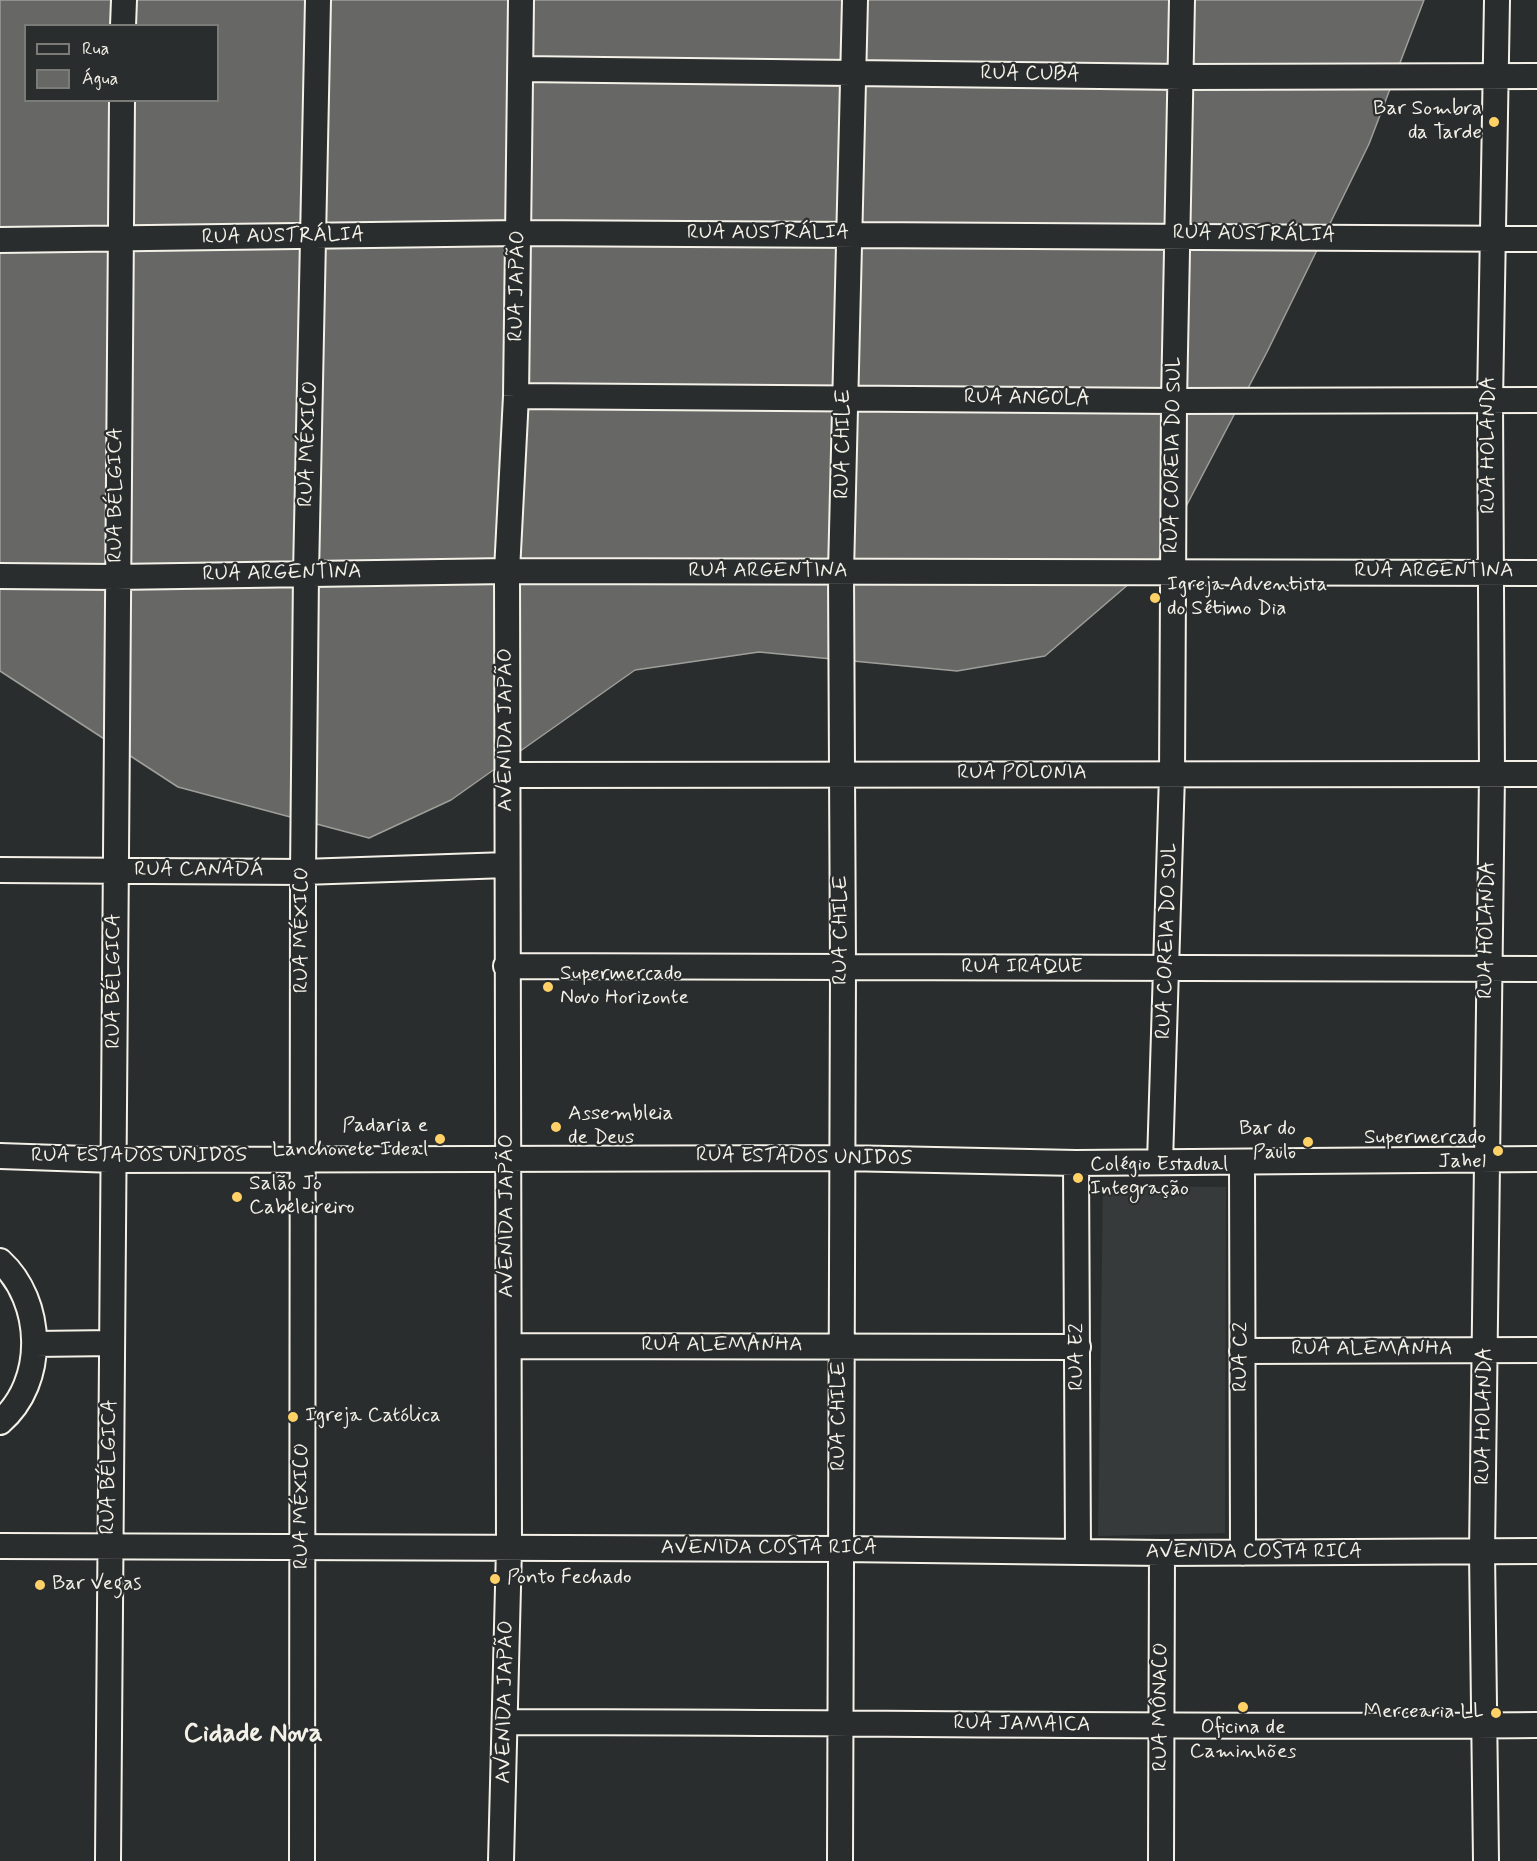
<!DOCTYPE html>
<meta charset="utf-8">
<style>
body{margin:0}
#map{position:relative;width:1537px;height:1861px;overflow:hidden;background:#2a2d2e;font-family:Mynerve,sans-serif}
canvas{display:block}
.legend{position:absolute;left:24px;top:24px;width:195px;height:78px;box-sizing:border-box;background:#2a2d2e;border:2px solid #7b7b78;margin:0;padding:8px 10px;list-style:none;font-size:18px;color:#f4f1e8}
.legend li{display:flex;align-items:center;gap:12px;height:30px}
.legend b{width:30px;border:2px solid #7b7b78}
</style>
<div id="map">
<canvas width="1537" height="1861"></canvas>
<ul class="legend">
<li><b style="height:8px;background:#2a2d2e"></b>Rua</li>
<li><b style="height:16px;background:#676866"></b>Água</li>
</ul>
</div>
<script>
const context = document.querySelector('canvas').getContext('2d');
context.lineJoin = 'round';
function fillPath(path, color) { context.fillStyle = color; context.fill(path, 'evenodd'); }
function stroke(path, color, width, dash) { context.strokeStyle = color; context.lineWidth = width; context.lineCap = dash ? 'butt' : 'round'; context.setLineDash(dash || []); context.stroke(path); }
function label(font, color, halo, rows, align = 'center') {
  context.font = font + ' Mynerve,sans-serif'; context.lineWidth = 4.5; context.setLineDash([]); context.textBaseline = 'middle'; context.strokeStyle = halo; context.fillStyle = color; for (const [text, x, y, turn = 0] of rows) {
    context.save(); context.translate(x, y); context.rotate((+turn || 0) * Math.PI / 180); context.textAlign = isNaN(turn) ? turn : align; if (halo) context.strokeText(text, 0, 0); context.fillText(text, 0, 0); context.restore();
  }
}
fillPath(new Path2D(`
 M1103,1186l123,1 -1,346 -127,3z`), '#373a3a');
const water = new Path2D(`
 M0,0h1424l-55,144 -102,208 -108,206 -114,98 -88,15 -198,-19 -124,18 -184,130 -82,38 -191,-51 -178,-116zM26,26h192v74h-192z`);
fillPath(water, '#676866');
stroke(water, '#9f9f9a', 1.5);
const minor = new Path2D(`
 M123,26l1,-26
 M522,69l660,8 355,-1
 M0,240l519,-7 1018,6
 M516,396l658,5 363,-1
 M0,576l116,1 391,-6 1030,2
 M507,775l1030,-1
 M0,870l303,2 204,-7
 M506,966l1031,3
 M0,1156l115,4 727,-2 234,5 461,-4
 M1160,1162l12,-387 2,-374 8,-401
 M1242,1162l1,391
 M1076,1163l2,389
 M0,1261c44,40 47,121 0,161
 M35,1344l77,-1
 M509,1346l569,1
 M1242,1351l295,-1
 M0,1546l841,3 321,4 375,-2
 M506,1722c344,0 687,6 1031,3
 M108,1861l14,-1761
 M302,1861l1,-989 3,-298 12,-574
 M501,1861l8,-313 -2,-977 9,-175 5,-396
 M840,1861l3,-893 -2,-396 14,-572
 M1161,1861l1,-308
 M1486,1861l-4,-309 10,-778 -2,-373 7,-401`);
stroke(minor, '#f4f1e8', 28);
stroke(minor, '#2a2d2e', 24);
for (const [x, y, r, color] of [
 [1494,122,6,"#ffd166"],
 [1155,598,6,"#ffd166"],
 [548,987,6,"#ffd166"],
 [556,1127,6,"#ffd166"],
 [440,1139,6,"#ffd166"],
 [1308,1142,6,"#ffd166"],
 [1498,1151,6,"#ffd166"],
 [1078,1178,6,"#ffd166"],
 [237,1197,6,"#ffd166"],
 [293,1417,6,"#ffd166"],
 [495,1579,6,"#ffd166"],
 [40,1585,6,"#ffd166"],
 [1243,1707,6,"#ffd166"],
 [1496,1713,6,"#ffd166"]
]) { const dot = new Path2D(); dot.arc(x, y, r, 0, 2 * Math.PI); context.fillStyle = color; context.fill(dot); stroke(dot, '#2a2d2e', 2); }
label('21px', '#f4f1e8', '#2a2d2e', [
 ["RUA CUBA",1030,75,1],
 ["RUA AUSTRÁLIA",768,234],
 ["RUA AUSTRÁLIA",1254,235,1],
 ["RUA AUSTRÁLIA",283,237,-1],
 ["RUA JAPÃO",518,286,-89],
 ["RUA ANGOLA",1027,399,1],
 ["RUA MÉXICO",309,444,-88],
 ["RUA CHILE",844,444,-89],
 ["RUA HOLANDA",1490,445,-90],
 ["RUA COREIA DO SUL",1174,455,-89],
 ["RUA BÉLGICA",117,495,-90],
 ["RUA ARGENTINA",768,572],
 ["RUA ARGENTINA",1434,572],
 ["RUA ARGENTINA",282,574,-1],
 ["AVENIDA JAPÃO",507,730,-90],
 ["RUA POLONIA",1022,774],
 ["RUA CANADÁ",199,871],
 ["RUA MÉXICO",303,930,-90],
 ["RUA CHILE",842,930,-90],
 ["RUA HOLANDA",1488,930,-89],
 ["RUA COREIA DO SUL",1168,941,-88],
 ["RUA IRAQUE",1022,968],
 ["RUA BÉLGICA",115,981,-90],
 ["RUA ESTADOS UNIDOS",139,1157],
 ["RUA ESTADOS UNIDOS",804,1158,1],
 ["AVENIDA JAPÃO",508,1216,-90],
 ["RUA ALEMANHA",722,1346],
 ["RUA ALEMANHA",1372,1350],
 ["RUA E2",1078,1357,-90],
 ["RUA C2",1242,1357,-90],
 ["RUA CHILE",840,1416,-90],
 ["RUA HOLANDA",1485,1416,-89],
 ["RUA BÉLGICA",110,1467,-89],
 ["RUA MÉXICO",303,1506,-90],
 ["AVENIDA COSTA RICA",769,1549],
 ["AVENIDA COSTA RICA",1254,1553],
 ["AVENIDA JAPÃO",506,1702,-89],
 ["RUA MÔNACO",1162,1707,-90],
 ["RUA JAMAICA",1022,1725,1]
]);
label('21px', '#f4f1e8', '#2a2d2e', [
 ["Bar Sombra",1482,110,"right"],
 ["da Tarde",1482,134,"right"],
 ["Igreja Adventista",1167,586],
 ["do Sétimo Dia",1167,610],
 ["Supermercado",560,975],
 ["Novo Horizonte",560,999],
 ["Assembleia",568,1115],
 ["de Deus",568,1139],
 ["Padaria e",428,1127,"right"],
 ["Lanchonete Ideal",428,1151,"right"],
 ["Bar do",1296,1130,"right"],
 ["Paulo",1296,1154,"right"],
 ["Supermercado",1486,1139,"right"],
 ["Jahel",1486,1163,"right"],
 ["Colégio Estadual",1090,1166],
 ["Integração",1090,1190],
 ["Salão Jo",249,1185],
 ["Cabeleireiro",249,1209],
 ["Igreja Católica",305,1417],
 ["Ponto Fechado",507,1579],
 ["Bar Vegas",52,1585],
 ["Mercearia LL",1484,1713,"right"],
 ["Oficina de",1243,1729,"center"],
 ["Caminhões",1243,1753,"center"]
], 'left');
label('bold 27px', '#f4f1e8', '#2a2d2e', [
 ["Cidade Nova",253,1735]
]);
</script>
